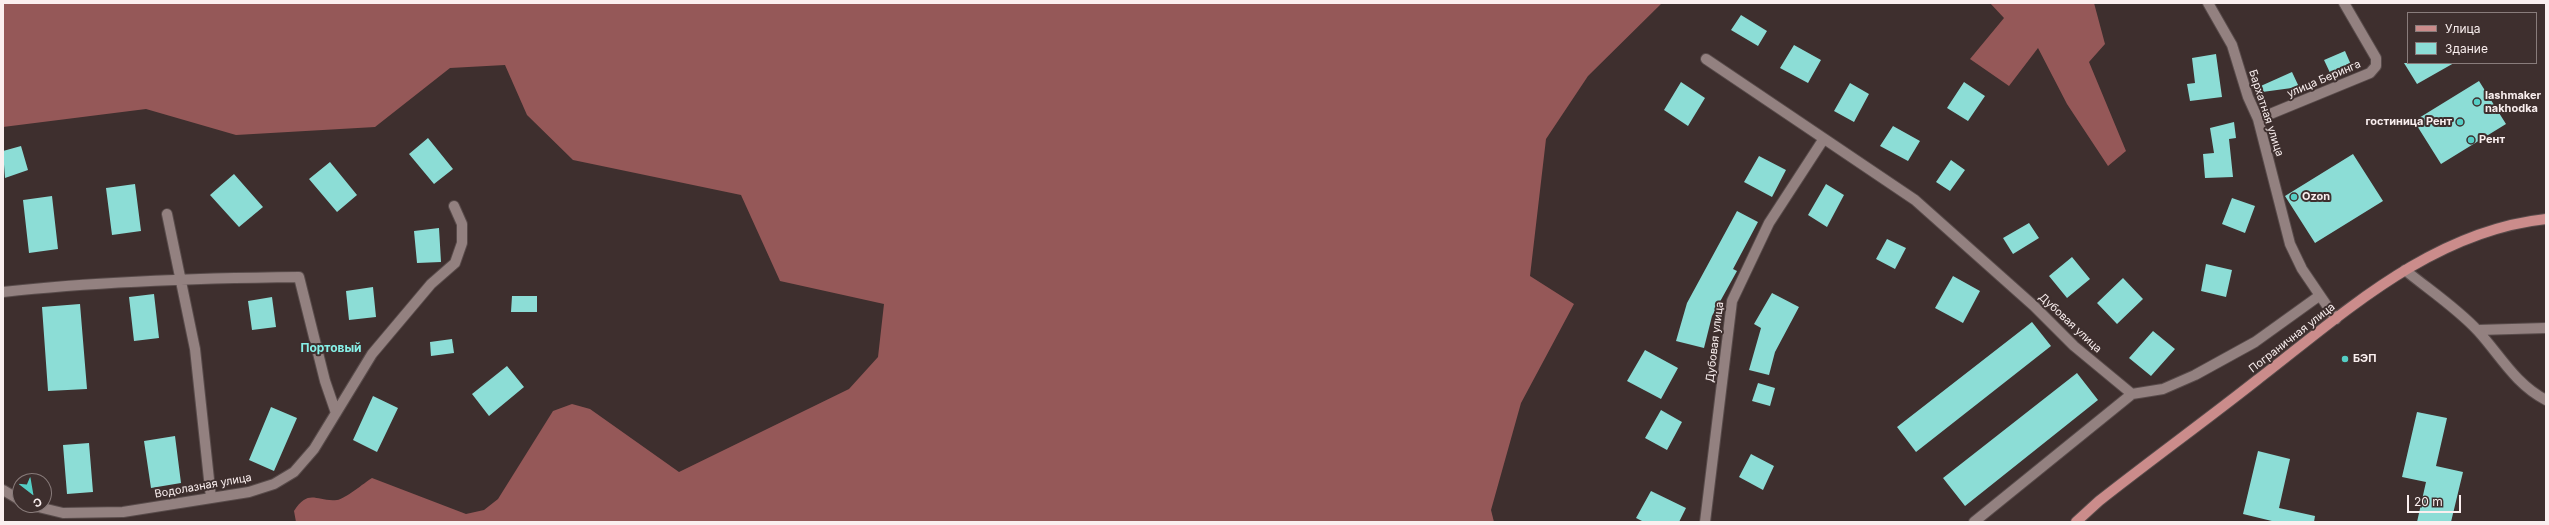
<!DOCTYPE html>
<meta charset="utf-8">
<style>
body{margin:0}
#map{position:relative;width:2549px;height:525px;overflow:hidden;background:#3e2f2e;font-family:Inter,sans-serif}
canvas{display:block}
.frame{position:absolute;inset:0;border:4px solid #faefef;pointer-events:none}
.legend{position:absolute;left:2407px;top:12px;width:130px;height:52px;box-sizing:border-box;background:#3e2f2e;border:1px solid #897c7b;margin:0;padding:5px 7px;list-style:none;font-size:12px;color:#faefef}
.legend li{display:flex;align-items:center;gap:8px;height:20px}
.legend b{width:20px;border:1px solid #897c7b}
.north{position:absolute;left:12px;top:473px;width:40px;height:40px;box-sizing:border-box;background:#3e2f2e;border:1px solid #897c7b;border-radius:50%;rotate:149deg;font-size:11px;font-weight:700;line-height:16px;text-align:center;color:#faefef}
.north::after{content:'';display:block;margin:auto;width:14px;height:18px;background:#55cec5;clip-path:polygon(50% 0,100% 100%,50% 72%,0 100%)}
.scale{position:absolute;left:2407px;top:495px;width:54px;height:18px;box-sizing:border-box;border:2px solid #faefef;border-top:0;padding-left:5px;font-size:12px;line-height:14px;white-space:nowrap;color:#faefef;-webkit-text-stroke:3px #3e2f2e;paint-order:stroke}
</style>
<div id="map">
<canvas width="2549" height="525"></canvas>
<div class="frame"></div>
<ul class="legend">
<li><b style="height:5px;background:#cb8c8b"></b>Улица</li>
<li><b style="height:11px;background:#8cddd6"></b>Здание</li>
</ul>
<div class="north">С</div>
<div class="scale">20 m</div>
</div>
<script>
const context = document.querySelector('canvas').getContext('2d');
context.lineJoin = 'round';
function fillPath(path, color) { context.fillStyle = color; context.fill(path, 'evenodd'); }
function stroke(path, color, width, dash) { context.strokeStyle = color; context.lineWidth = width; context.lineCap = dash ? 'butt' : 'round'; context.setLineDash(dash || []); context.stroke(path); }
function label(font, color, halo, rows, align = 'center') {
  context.font = font + ' Inter,sans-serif'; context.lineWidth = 4; context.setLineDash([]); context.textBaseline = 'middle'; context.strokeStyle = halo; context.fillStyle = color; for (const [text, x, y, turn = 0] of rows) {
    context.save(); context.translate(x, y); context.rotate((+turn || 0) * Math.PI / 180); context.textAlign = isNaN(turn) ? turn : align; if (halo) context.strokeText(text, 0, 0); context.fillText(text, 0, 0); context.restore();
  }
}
fillPath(new Path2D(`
 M3,3h1659l-74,73 -42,63 -16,137 44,28 -53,99 -30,107 3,12h-1198l-2,-11c15,-23 22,-9 43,-11 8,-1 27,-17 35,-22l94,36 18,-4 14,-11 55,-88 19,-7 18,5 89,63 170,-83 29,-32 6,-53 -104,-23 -39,-86 -168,-35 -46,-45 -22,-50 -55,3 -75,59 -139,8 -90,-26 -143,18z
 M1990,3h104l11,41 -16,18 37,89 -18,15 -41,-62 -29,-56 -29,38 -39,-27 34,-41z`), '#955858');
fillPath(new Path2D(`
 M1741,15l26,16 -9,15 -27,-16z
 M1794,45l27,15 -13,23 -28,-15z
 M2345,51l7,16 -20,10 -8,-17z
 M2216,54l6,43 -32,4 -3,-17 8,-1 -3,-25z
 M2404,63h50l-37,21z
 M2292,72l7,15 -44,6 -1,-4z
 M2479,81l27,43 -65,40 -27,-43z
 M1681,82l24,16 -17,28 -24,-16z
 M1964,82l21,14 -17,25 -21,-13z
 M1850,83l19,11 -15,28 -20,-11z
 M2234,122l2,16 -7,1 4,38 -28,1 -2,-24 11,-1 -4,-25z
 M1893,126l27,15 -12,20 -28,-15z
 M428,138l25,31 -19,15 -25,-30z
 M21,146l7,24 -23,8 -2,-27z
 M2353,154l30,47 -68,42 -30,-47z
 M1759,156l27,14 -14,27 -28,-15z
 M1951,160l14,10 -15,21 -14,-9z
 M330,162l27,33 -20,17 -28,-33z
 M234,174l29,33 -24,20 -29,-32z
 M135,184l6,47 -29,4 -6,-47z
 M1826,184l18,11 -17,32 -19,-12z
 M52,196l6,53 -29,4 -6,-53z
 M2232,198l23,8 -10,27 -23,-9z
 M1737,211l21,11 -25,47 4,2 -25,45 -8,32 -28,-7 11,-38z
 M2029,223l10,15 -26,16 -10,-16z
 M439,228l2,34 -24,1 -3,-32z
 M1887,239l19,9 -11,21 -19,-10z
 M2072,257l18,22 -23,19 -18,-22z
 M2206,264l26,6 -6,27 -25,-6z
 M1953,276l27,15 -17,32 -28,-15z
 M2123,278l20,21 -26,25 -20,-21z
 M373,287l3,30 -27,3 -3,-29z
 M1772,293l27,14 -24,45 -6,23 -20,-5 12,-42 -7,-4z
 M154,294l5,44 -25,3 -5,-44z
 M512,296h25v16h-26z
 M272,297l4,30 -24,3 -4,-29z
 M80,304l7,85 -39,2 -6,-84z
 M2032,322l19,24 -135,106 -19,-25z
 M2153,331l22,18 -24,27 -22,-18z
 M452,339l2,14 -23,3 -1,-14z
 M1645,350l33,18 -17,31 -34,-18z
 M507,366l17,21 -35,29 -17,-22z
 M2077,373l21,27 -133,106 -22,-28z
 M1758,383l17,5 -5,18 -18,-5z
 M373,396l25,12 -21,44 -24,-12z
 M271,407l26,11 -23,53 -25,-11z
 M1661,410l21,12 -15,28 -22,-12z
 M2417,412l30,6 -11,48 27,6 -12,50h-34l9,-40 -24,-5z
 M175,436l6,47 -30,5 -7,-47z
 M89,443l4,49 -26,2 -4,-49z
 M2258,451l32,8 -11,49 36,8 -1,6h-38l-33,-8z
 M1751,454l23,12 -11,24 -24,-13z
 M1651,491l35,17 -7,14h-35l-8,-4z`), '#8cddd6');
const minor = new Path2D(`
 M2208,3l24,42 16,52 10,22 32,125 12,25 34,50
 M1706,59l209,141 119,106 40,40 58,48 31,-5 32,-14 60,-33 64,-46
 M2258,119l112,-46 6,-7v-8l-32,-55
 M167,214l28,135 16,149
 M2405,270c23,19 53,39 73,61 22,24 37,53 68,69
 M3,292c99,-11 197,-14 296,-15l26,104 11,32
 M2478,330l68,-2
 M3,490l17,10
 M30,505l33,8 60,-1 126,-20 25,-8 20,-12 20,-23 58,-95 59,-70 24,-21 7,-20v-19l-8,-18
 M1705,522l27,-221 37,-78 54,-83
 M1974,522l158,-128`);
const major = new Path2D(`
 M2076,522l23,-21c52,-41 106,-80 158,-121 87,-67 175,-149 289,-161`);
stroke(minor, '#584b4a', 12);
stroke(major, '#584b4a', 12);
stroke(minor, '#938180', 10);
stroke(major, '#cb8c8b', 10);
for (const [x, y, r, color] of [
 [2477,102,4,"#55cec5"],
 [2460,122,4,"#55cec5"],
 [2471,140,4,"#55cec5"],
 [2294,197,4,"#55cec5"],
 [2345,359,4,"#55cec5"]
]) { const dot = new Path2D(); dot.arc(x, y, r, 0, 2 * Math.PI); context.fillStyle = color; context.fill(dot); stroke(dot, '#3e2f2e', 1.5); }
label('11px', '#faefef', '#3e2f2e', [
 ["улица Беринга",2324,79,-23],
 ["Бархатная улица",2266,113,72],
 ["Дубовая улица",2070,323,43],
 ["Пограничная улица",2292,338,-38],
 ["Дубовая улица",1715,342,-83],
 ["Водолазная улица",203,486,-10]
]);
label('bold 11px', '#faefef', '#3e2f2e', [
 ["lashmaker",2485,96],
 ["nakhodka",2485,109],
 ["гостиница Рент",2452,122,"right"],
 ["Рент",2479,140],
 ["Ozon",2302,197],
 ["БЭП",2353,359]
], 'left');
label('bold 12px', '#87f1e8', '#3e2f2e', [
 ["Портовый",331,348]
]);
</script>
